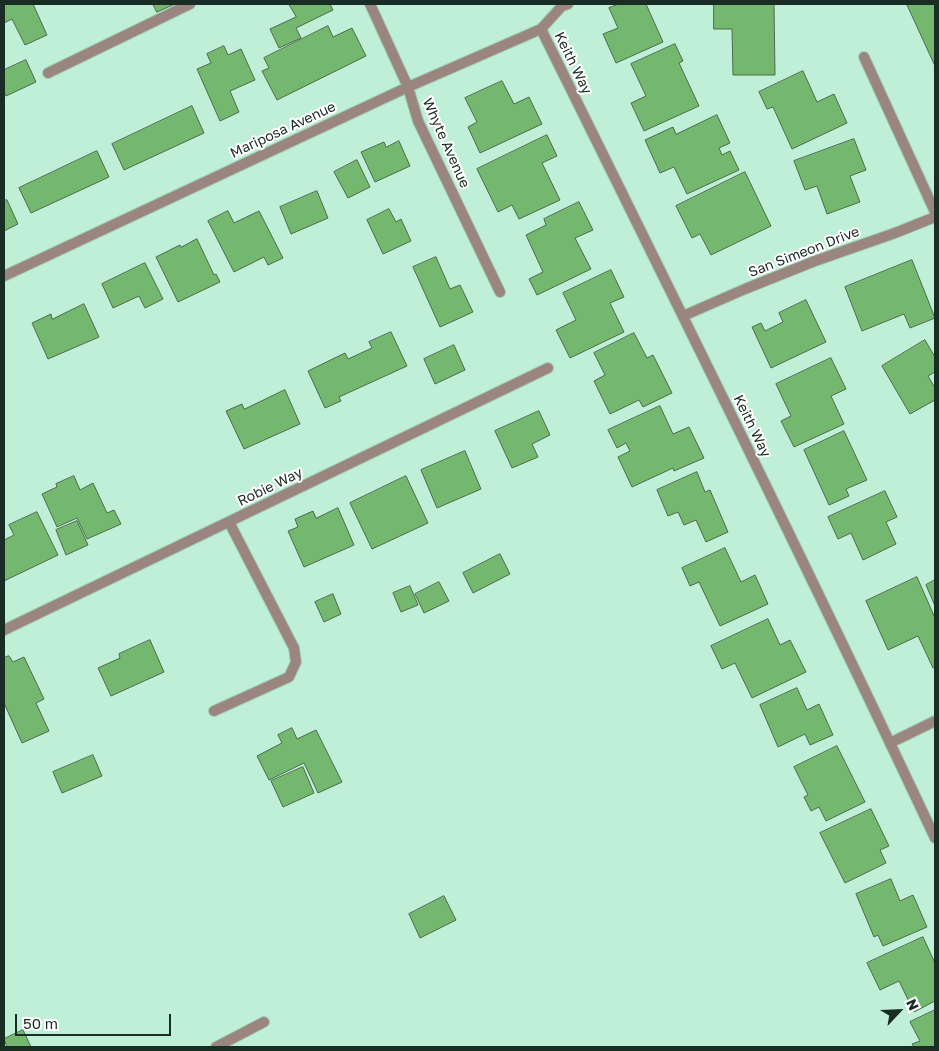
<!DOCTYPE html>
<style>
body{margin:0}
#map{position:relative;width:939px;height:1051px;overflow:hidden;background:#bff0d7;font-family:"Golos Text",sans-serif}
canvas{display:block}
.frame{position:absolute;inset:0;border:5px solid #1a2d24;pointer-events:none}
.north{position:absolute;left:874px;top:986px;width:50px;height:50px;-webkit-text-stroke:4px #fff;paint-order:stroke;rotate:65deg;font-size:14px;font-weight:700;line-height:20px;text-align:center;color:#1a2d24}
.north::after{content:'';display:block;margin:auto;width:18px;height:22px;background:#1a2d24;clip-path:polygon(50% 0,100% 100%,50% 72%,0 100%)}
.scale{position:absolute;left:15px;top:1014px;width:156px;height:22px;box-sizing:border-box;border:2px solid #1a2d24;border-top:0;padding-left:6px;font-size:15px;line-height:18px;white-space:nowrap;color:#1a2d24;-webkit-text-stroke:4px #fff;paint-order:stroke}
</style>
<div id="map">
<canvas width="939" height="1051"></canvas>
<div class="frame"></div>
<div class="north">N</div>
<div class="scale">50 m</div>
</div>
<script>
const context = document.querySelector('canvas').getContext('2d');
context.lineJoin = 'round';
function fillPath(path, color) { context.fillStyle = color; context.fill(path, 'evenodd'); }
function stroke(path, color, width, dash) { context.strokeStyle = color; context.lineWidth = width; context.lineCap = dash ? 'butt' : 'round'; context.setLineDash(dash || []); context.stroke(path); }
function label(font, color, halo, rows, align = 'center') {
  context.font = font + ' "Golos Text",sans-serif'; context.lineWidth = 4; context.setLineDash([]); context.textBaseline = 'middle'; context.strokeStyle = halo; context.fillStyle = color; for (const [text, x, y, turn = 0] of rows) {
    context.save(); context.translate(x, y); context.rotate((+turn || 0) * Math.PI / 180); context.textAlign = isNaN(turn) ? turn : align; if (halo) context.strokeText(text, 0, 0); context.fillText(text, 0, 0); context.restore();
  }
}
const building = new Path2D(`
 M4,4h29l14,31 -22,10 -13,-26 -8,4z
 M153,4h22l-18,8z
 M289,4h41l3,6 -37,18 5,10 -22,10 -9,-19 26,-12z
 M619,4h27l17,38 -47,21 -13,-29 15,-6 -9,-20z
 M714,4h60l1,71h-42l-1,-46h-18z
 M910,4h25v62l-28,-61z
 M328,26l5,11 19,-9 14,28 -89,44 -15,-29 7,-3 -5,-10z
 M675,44l8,17 -4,2 20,43 -55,25 -13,-28 15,-7 -15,-32z
 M224,46l4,9 13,-6 14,31 -25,11 9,21 -19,9 -23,-52 14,-6 -4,-9z
 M26,60l10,22 -30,14 -2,-4v-22z
 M803,71l14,31 17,-8 13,29 -55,26 -19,-42 -6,2 -8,-17z
 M502,81l12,23 15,-7 13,27 -62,29 -12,-26 9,-5 -12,-24z
 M192,106l12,27 -80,37 -12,-26z
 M717,115l13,28 -11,5 3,7 8,-4 9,19 -52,24 -13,-27 -14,6 -15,-33 28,-13 3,7z
 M547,135l10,21 -15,7 18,37 -41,19 -7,-14 -14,7 -21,-43z
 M854,139l12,31 -16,6 10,26 -33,12 -10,-28 -12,4 -11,-29z
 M399,141l11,25 -35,16 -14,-30 23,-10 2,5z
 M97,151l12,26 -78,36 -12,-25z
 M357,160l13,27 -22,11 -14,-26z
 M745,172l26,54 -60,29 -11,-21 -8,4 -16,-32z
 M317,191l11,27 -37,16 -11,-27z
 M7,200l11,24 -14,7v-30z
 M579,202l14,28 -18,8 16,31 -54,26 -8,-16 14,-7 -17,-37 20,-10 -2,-6z
 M389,209l7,13 5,-3 10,22 -28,13 -16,-34z
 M228,211l6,12 25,-12 24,47 -15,7 -4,-8 -30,15 -26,-51z
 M197,239l17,36 2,-1 4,8 -42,20 -22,-45 24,-12 1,2z
 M436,257l14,32 10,-4 13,27 -33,15 -27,-60z
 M912,260l23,58 -25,10 -6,-14 -42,17 -17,-44z
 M145,263l18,36 -18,9 -6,-12 -26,12 -11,-24z
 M611,270l13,27 -14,6 14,29 -54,26 -14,-28 20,-10 -13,-27z
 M806,300l20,42 -55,26 -19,-41 9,-4 4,8 18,-9 -4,-9z
 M84,304l15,33 -51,22 -16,-36 19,-9 1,5z
 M391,332l16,34 -68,31 2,4 -16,7 -17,-37 37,-18 3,6 24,-11 -3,-6z
 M634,333l13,25 6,-3 19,38 -29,14 -4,-7 -29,14 -16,-33 11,-6 -11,-22z
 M925,340l10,17v15l-7,4 7,12v12l-25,14 -28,-48z
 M454,345l11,25 -30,14 -11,-25z
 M831,358l15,31 -15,7 13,28 -50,23 -13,-26 10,-5 -15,-32z
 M285,390l15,34 -56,25 -18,-38 16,-7 2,5z
 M660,406l13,28 16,-7 15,31 -30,13 -1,-3 -41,19 -14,-30 12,-6 -4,-8 -9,5 -9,-18z
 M539,411l11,24 -18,9 6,13 -26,11 -17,-37z
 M844,431l23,49 -21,9 3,7 -20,9 -25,-55z
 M465,451l16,38 -44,19 -16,-38z
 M697,472l8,20 5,-2 18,42 -22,10 -10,-22 -12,5 -6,-13 -10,4 -11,-26z
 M74,476l6,14 13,-7 14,30 7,-3 7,14 -34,15 -10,-21 -20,9 -15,-33 15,-7 -1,-3z
 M406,476l22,47 -56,26 -22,-46z
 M885,491l12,26 -11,5 10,22 -33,16 -12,-27 -13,6 -10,-22z
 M338,508l16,37 -50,22 -16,-36 10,-4 -3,-8 18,-8 3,7z
 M37,512l21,43 -54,26v-41l10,-5 -5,-10z
 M77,521l11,24 -22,10 -10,-25z
 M725,548l16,34 14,-7 13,29 -48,22 -21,-44 -9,4 -8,-18z
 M500,554l10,20 -37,19 -10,-20z
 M917,577l18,41v49l-2,1 -15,-32 -30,14 -22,-49z
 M935,580v26l-9,-21z
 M439,582l10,19 -25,12 -9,-19z
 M410,586l8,19 -17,7 -8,-19z
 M333,594l8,20 -17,8 -9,-20z
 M768,619l12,26 10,-5 16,32 -54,26 -17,-35 -13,6 -11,-23z
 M150,640l14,32 -53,24 -13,-28 22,-10 -1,-4z
 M9,656l4,6 11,-5 20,42 -8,4 13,28 -27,12 -18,-40v-45z
 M797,688l10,22 12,-6 14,31 -23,10 -5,-11 -27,13 -18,-42z
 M292,728l5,11 19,-9 26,52 -24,11 -14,-30 -35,17 -12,-24 25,-13 -4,-8z
 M837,746l28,56 -39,19 -7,-14 -8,4 -7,-14 4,-2 -14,-28z
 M93,755l9,21 -40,17 -9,-21z
 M303,767l11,26 -31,14 -12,-26z
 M871,809l18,37 -9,4 6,13 -41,20 -25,-50z
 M891,879l9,22 13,-6 14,32 -44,19 -5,-11 -4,2 -18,-43z
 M444,896l12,24 -36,18 -11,-24z
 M923,937l12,26v38l-21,11 -15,-31 -19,9 -13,-27z
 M935,1010v37h-21l-2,-3 8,-3 -10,-19z
 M23,1030l8,17h-24l-3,-8z`);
fillPath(building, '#74b86f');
stroke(building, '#4d6a4b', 1);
const service = new Path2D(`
 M48,73l142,-69
 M214,711l75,-34 7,-15 -2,-14 -65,-126`);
const minor = new Path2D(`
 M541,29c133,269 266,537 394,809
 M864,57l71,155
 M500,292l-82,-171 -10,-34 133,-58 21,-23 6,-2
 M683,316l62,-27 70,-28 80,-28 40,-16
 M4,630l544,-262
 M890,743l45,-22
 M216,1047l48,-25`);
const tertiary = new Path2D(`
 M4,276l404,-189 -38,-83`);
stroke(service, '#a1cdb7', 12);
stroke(minor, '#a1cdb7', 12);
stroke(tertiary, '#a1cdb7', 12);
stroke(service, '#9a867e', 10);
stroke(minor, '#9a867e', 10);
stroke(tertiary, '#9a867e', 10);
label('14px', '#1a2d24', '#fff', [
 ["Keith Way",573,63,64],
 ["Mariposa Avenue",283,130,-25],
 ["Whyte Avenue",446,143,66],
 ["San Simeon Drive",804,252,-21],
 ["Keith Way",752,426,64],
 ["Robie Way",270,487,-26]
]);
</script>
